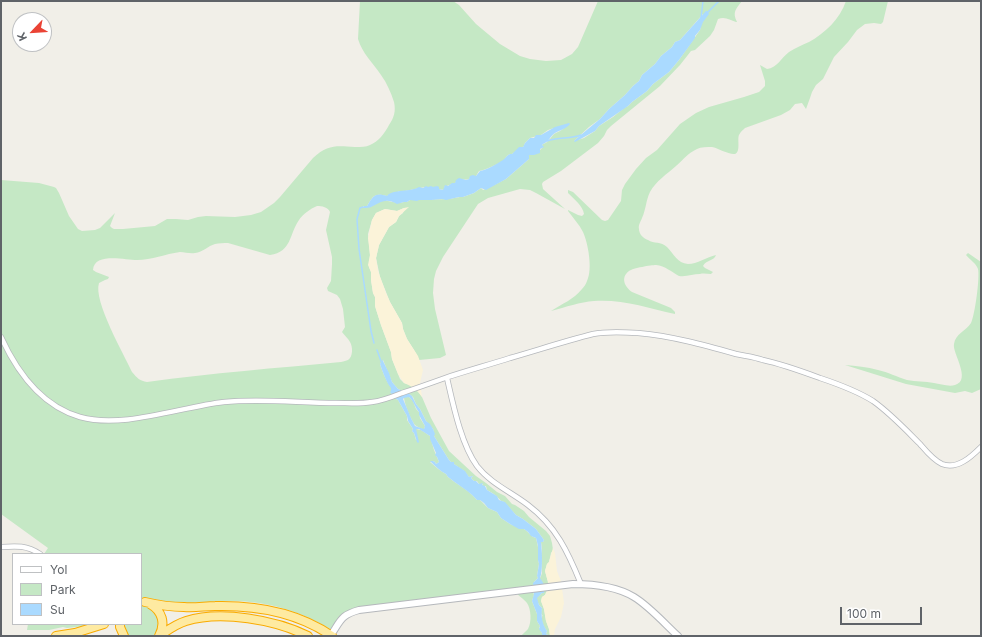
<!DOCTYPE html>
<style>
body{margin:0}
#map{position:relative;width:982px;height:637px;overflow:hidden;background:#f1efe8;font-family:Inter,sans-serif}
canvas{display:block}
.frame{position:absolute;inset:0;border:2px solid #5f6368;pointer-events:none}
.legend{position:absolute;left:12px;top:553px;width:130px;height:72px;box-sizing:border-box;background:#fff;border:1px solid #bfc1c3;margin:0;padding:5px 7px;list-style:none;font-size:12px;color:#5f6368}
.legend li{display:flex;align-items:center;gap:8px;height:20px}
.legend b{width:20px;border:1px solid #bfc1c3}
.north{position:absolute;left:12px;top:12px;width:40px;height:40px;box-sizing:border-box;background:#fff;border:1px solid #bfc1c3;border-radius:50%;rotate:245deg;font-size:11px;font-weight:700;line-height:16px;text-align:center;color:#5f6368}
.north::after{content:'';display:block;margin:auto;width:14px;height:18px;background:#ea4335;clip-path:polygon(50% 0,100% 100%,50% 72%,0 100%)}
.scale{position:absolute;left:840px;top:607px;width:82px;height:18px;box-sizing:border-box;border:2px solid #5f6368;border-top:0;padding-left:5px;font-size:12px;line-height:14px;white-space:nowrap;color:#5f6368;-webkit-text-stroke:3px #fff;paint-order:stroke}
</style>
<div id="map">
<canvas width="982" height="637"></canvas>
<div class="frame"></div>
<ul class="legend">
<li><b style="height:5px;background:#fff"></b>Yol</li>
<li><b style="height:11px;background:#c5e8c5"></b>Park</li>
<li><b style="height:11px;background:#aadaff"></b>Su</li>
</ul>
<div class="north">K</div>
<div class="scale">100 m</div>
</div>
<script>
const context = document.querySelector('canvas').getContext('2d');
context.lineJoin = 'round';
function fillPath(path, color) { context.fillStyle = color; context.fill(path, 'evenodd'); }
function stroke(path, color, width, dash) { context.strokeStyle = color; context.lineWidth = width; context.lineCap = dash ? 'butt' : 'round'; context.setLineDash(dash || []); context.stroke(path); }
fillPath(new Path2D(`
 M360,1h93l6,4 17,19 24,20 20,12 10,3 16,2 15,-1 11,-6 6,-7 20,-46h144c-6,8 -10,11 -5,21h-1c-6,-2 -11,-6 -18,-3l-4,11 -4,6 -15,14 -4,1 -11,14 -20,21 -49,40 -4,4 -3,6 -6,7 -37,28 -18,11 -1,2 1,5 22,20 -29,-16 -6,-3 -10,-1 -32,9 -10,6 -35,53 -7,14 -2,8 -1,14 2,16 11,46 -6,3 -21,2 -5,-10 -7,-11 -4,-10 -1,-6 -12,-21 -10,-25 -4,-19 3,-13 10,-18 7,-5 3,-6 4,-3 1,-5 -7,3 -12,-2 -9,4 -4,7 -4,14 2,21 -1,12 2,5v8l2,13 2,4v9l6,19 10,27 1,7 8,20 4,4 7,2 7,6 4,6 9,21 18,33 27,25 10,7 11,9 8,4 7,8 3,1 9,6 5,6 17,14 4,5 2,7 1,7 -2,3 -2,9 -2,2 -2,7 3,11 -1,8 -2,5 -3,2 -1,4 3,8 2,12 3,8 1,7h-2v-1l-2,-1 1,-3c-2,-3 -6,-8 -5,-13 0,-5 2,0 -1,-5l1,-5 -3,-3 -3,-7 6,-5 -2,-15 1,-2 1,-3 -1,-18 1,-6 -1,-7h2l1,-2 -8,-11 -13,-10 -7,-4 -12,-13c-4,-1 -5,-4 -9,-7 -2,-2 -5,-3 -8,-5l-1,-4h-4v-1l1,-1h-4l-2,-3h-3l-3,-3 2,-2h-1l-3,1 -5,-6 -10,-7v-2h-3l-2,-2 -15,-24v-3l-1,-4 -7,-8 -6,-12 -4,-5 -3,-7 -5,-4 -10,-4 -6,-7 -9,-22 -3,4c2,6 7,20 12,24v3l-1,1 5,7 2,1 9,16v4l6,9 -1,2 2,2 2,7 2,-1 -3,-9 1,-1 5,1 9,6 4,14 5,12 -3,2 -1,-2 -2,-1 -3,1c6,5 10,9 16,12l2,3c3,2 5,4 8,6 8,5 15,10 21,17h3l8,8 9,4 4,6 9,6 12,5h2c5,3 6,7 12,9l2,9v12l1,5 -2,12 1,2 -4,4 -1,10 1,3 -2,6 5,13v7l3,5 -1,2 3,5v3h-21c2,-2 5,-5 7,-7 4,-7 3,-20 -1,-26 -4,-5 -9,-7 -12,-12l-167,22 -15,18c-31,-19 -64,-30 -101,-30 -15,0 -30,2 -46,2 -15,1 -30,-5 -45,-5v-44h-97l4,-6 -47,-34v-334l38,3 15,4 2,1 3,5 10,23 9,13 4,2 13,-1 5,-2 15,-15 -5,13 2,2 2,1h9l32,-3 12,-7h9l12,1 10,-3 8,-1 29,1 16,-2 10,-3 13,-9 6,-6 33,-39c15,-14 24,-12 42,-11 6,0 11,0 15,-2 8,-3 15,-12 19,-20 5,-7 7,-14 5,-23 -3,-9 -7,-19 -13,-27 -8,-12 -19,-22 -23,-36zM703,14l-3,16 -21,30 -10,12 -16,12 -6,7 -15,11 -4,4 -4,2 -11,9 -14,9 -4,5 -11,7 -10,3 15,-14 11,-8 9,-10 16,-14 8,-9 6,-5 3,-6 13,-11 6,-8 11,-9 3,-5 5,-2zM554,128h10c-3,3 -7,4 -10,6 -4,4 -5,8 -11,10l-1,1 1,2 -3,3v1l-7,4h-4v4l-23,20 -16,8 -7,3 -2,-2 -7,5 -11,4h-3l-11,2 -39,1 -3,2h-3l-5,1 -6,-1 -10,-2 -13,7h-7l1,-1h3c7,-11 7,-13 20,-10l13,-5h5l20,-4h14v2l5,1v-3l11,-4 7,-4c7,2 8,-2 14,-3l3,-5c6,-1 19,-7 24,-10 3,-3 3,-5 7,-7h2l12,-8 1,-3 5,-5 11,-3 7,-5zM317,206c5,0 11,1 13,6l-4,18 6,27v7l-1,17 -4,7 1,3 9,4 3,4 3,10 2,18 -3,5c2,3 6,6 8,10 3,5 3,15 -2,18 -2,1 -4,1 -7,2 -64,6 -129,11 -194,20 -7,-1 -10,-4 -15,-10 -8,-18 -39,-71 -33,-89l6,-3 3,-1 1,-2 -13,-5 -3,-2c1,-18 32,-10 44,-10 15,0 28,-6 43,-8 5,0 10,2 15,1 8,-1 13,-7 20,-9 4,-1 9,-1 13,-1l42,12c22,-3 19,-21 29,-35 4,-6 11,-11 18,-14z
 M846,1h42l-5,21 -2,2 -7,-1 -9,1 -8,6 -9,12 -14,15 -11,22 -7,6 -4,7 -2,6 -4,11 -4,-6 -7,1 -5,6 -9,5 -36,13c-2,2 -4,3 -6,7 -2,4 2,17 -4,19 -6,1 -17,-6 -23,-7 -5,0 -11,0 -15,2 -9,4 -14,11 -21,17 -9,8 -20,15 -26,26 -4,8 -4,17 -8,26 -1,3 -4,7 -3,11 0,5 4,9 9,11 6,4 13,1 19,7 7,7 10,16 21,17 9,0 19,-7 28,-9 -2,6 -10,5 -13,11l2,2 8,4 -2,2c-4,0 -7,-1 -11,0 -7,0 -13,3 -21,2 -7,-4 -14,-10 -23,-11 -5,0 -23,3 -27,6 -9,7 -4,16 3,21l39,16 4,4v2c-27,-6 -53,-15 -81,-13 -14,1 -28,6 -43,10 11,-7 23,-12 31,-22 2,-2 4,-5 5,-8 6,-12 1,-38 -4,-49 -4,-8 -10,-14 -15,-21v-1l10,5 4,1 2,-2c-1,-8 -10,-15 -16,-21v-3l5,2 29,28 3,1 3,-1 13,-19 1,-11 3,-6 11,-15 10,-11 11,-8 23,-26 16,-11 13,-6 35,-10 15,-5 6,-6v-5l-5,-16 7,4c10,-1 14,-11 22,-17 6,-4 13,-7 20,-10 16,-9 31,-23 37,-41z
 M968,253l13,9v127l-9,4 -7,-2 -10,2 -49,-9 -61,-19c11,1 22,2 33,5 10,2 19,7 29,10 9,2 18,1 27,3 6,1 15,4 21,2 17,-5 -3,-32 -1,-41 1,-10 12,-13 17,-21 4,-8 9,-46 7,-54 -2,-6 -8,-9 -12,-14z
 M404,397h5l4,4 3,8 3,3 1,6 5,8 -1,4c-3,-2 -7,-3 -9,-5 -4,-5 -11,-22 -11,-28z
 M141,605c15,1 24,20 12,31h-24l-3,-3 -3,-9h18z
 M28,624h62l-5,2 -18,2 -4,-1 -14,3h-22z`), '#c5e8c5');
fillPath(new Path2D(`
 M409,207l-10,9 -3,6 -7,5 -10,18 -3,13 2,13 8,22 4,9 12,21 1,6 4,10 11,17 5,14 -3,13 2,14c-5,-7 -10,-11 -18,-14l-6,-9 -6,-15 -1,-7 -10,-27 -6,-19v-9l-2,-4 -2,-13v-8l-3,-7 2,-10 -2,-17 4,-18 4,-7 9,-4 12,2 7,-3z
 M553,548l2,5 2,18 4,10 3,22 -3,14 -6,12 -1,7h-4l-1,-7 -3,-8 -2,-12 -3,-8 1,-4 3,-2 2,-4 1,-9 -3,-11 2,-7 2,-2z`), '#fbf3d9');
fillPath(new Path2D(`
 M706,11h1l2,3 -6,8 -3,8 -5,6v2l-16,22 -10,12 -16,12 -6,7 -15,11 -4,4 -29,20 -4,5 -20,11 -1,-1 2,-2 24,-20 9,-10 16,-14 8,-9 6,-5 3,-6 13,-11 6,-8 11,-9 3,-5 5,-2z
 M569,123l1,1c-4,5 -10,6 -15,9 -5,3 -6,9 -12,11l-1,1 2,2 -4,2v4l-6,2h-5v4l-23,20 -20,11 -5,-2 -7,5 -11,4h-4l-13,3 -4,-1 -11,1h-12l-2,1 -7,-1 -3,2h-3l-7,2c-10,-6 -15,-3 -24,2 -3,2 -7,2 -10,2l1,-2h3c6,-10 8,-14 20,-10 5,-7 25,-4 32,-9l4,1 3,-2 2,1 3,-1 2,1 4,-1 2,1v2l4,1 2,-5 3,1 4,-3h3l1,-3 3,-2 7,2 3,-1 1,-3 3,-1 3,1 4,-5c6,-1 17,-7 23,-11 3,-2 3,-4 7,-6h2l7,-7h4l2,-4 5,-5h4l2,-3h5l14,-8z
 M382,359l7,14 3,9 6,7 10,4 4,3 4,8 4,5 6,12 4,3 3,5 2,5 -1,2 15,24 2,2h3v2l11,7 4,6 3,-1h1l-2,2 3,3h2l3,3 4,-1 -1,2 3,1 2,4 10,6 2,4 6,2 11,13 7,4 13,10 8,11 -1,2h-2c1,6 2,31 -1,36 4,6 5,7 4,15h-2l-5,5 2,7 3,3c-1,8 0,16 5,23l-1,3 2,1v1h-6v-3l-3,-4 1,-3 -3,-5v-7l-5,-13 2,-7 -1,-2v-9l5,-5 -1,-2 2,-12 -1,-4v-14l-2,-8 -5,-2 -3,-4 -4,-3h-5l-9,-5 -9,-6 -4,-6 -9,-4 -4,-5 -4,-3h-3c-6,-7 -14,-12 -21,-17 -3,-2 -5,-4 -8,-6l-2,-3c-6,-3 -11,-8 -16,-13h3l2,1 1,2 3,-2 -2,-5 -2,-2 1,-2 -6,-14v-3l-11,-7h-3l3,13 -1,1 -1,-1 -3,-9 -2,-2 1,-2 -5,-8 -1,-5 -9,-16 -2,-1 -6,-7 1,-1v-3c-4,-4 -9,-18 -11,-24l2,-3zM409,397c5,4 6,11 10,15v3l6,11 -1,3 -9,-3 -4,-8 -8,-19 1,-1z`), '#aadaff');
stroke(new Path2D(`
 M707,13l12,-12
 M701,18l2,-17
 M547,141c11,-4 23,-2 34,-6
 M363,207l-3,1 -3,11 2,30 12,82 3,12
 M377,350l5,14`), '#aadaff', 1.5);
const minor = new Path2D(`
 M1,337c16,35 41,69 79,80 43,12 100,-10 144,-15 37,-4 75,1 112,1 12,0 24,1 36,-1 10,-1 20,-5 30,-9 15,-5 29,-10 43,-15 21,-7 43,-13 65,-20 28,-8 55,-17 83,-24 15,-3 30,-2 45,-1 34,3 66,12 98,21 9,2 18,3 27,6 19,4 38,11 57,18 18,6 37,13 53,23 17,12 32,28 47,43 6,7 13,16 22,20 15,6 29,-7 39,-17
 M447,378c6,26 14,66 30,88 13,17 34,26 51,39 28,21 40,47 53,79
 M1,547c15,-1 25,-2 39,7`);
const tertiary = new Path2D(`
 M331,635c10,-15 10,-20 28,-25l214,-26c20,0 43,2 61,13 15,9 31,27 44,39`);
const trunk = new Path2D(`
 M145,602c13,3 26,5 39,5 11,1 21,-1 31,-1 42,-1 82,6 117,30
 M150,604c12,7 16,19 9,32
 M120,624v3l4,9
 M56,636l19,-3 29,-9
 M159,636c9,-6 17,-12 27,-15 35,-11 90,-1 122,15`);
stroke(minor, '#b5b8bc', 6);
stroke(tertiary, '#b5b8bc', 8);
stroke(trunk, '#f9ab00', 10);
stroke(minor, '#fff', 4.5);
stroke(tertiary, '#fff', 6);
stroke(trunk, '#feeaa1', 8);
</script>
